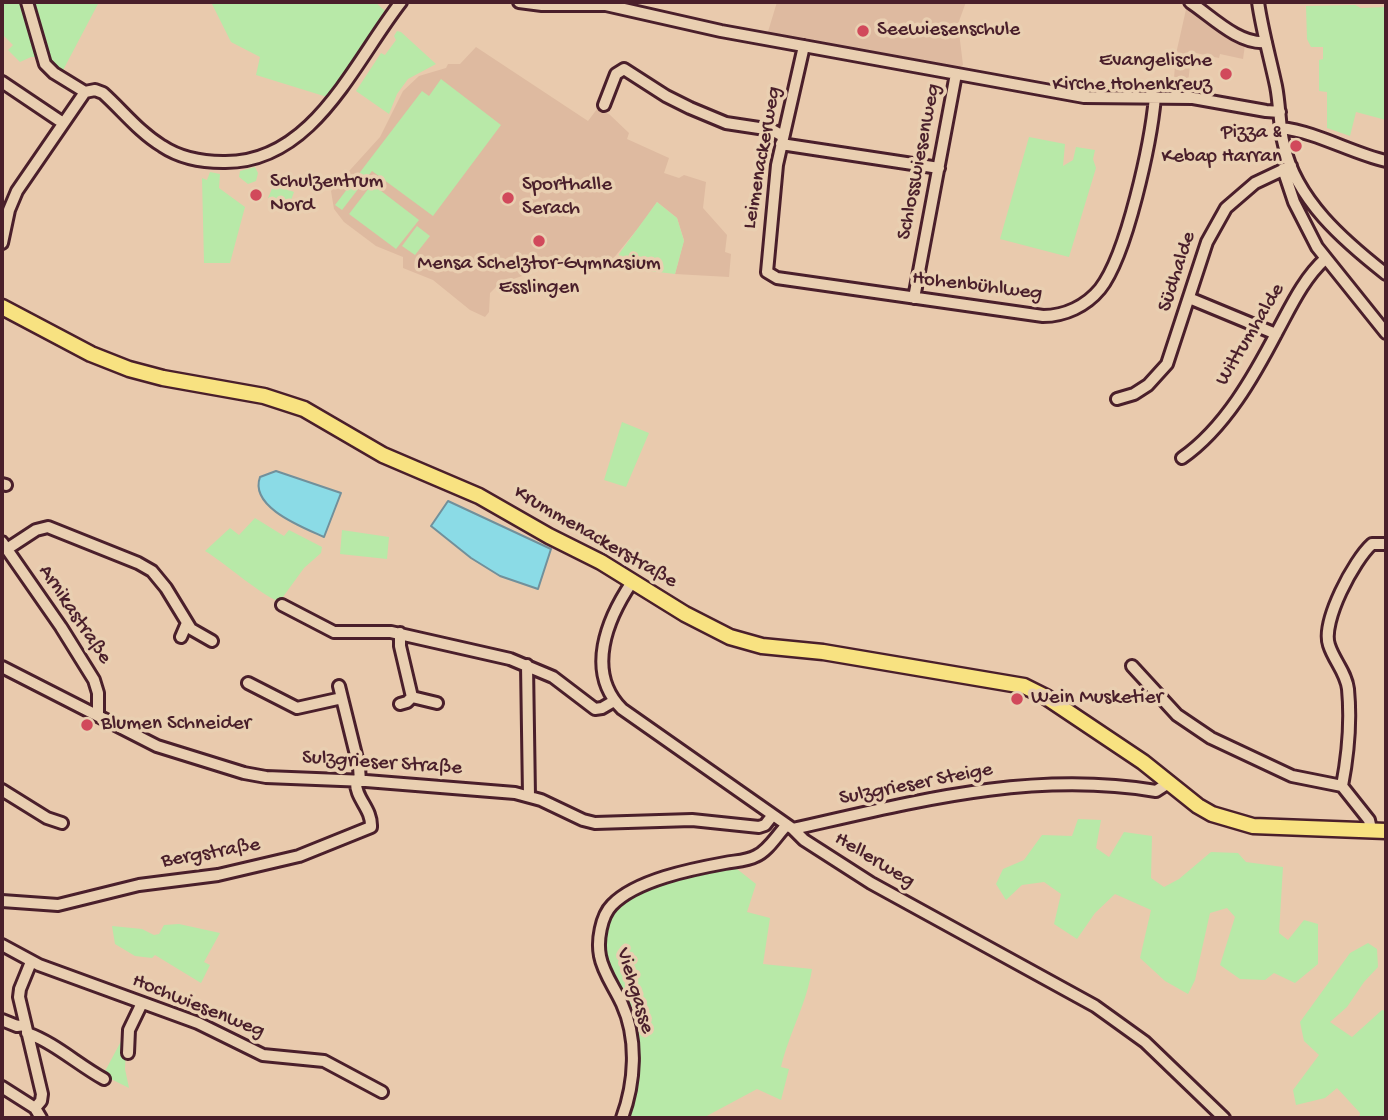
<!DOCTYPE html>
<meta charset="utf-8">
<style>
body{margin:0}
#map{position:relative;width:1388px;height:1120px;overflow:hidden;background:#e9caad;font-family:"Gochi Hand",sans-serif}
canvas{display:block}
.frame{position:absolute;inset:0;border:4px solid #4a1f2b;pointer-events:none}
</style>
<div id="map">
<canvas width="1388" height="1120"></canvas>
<div class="frame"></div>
</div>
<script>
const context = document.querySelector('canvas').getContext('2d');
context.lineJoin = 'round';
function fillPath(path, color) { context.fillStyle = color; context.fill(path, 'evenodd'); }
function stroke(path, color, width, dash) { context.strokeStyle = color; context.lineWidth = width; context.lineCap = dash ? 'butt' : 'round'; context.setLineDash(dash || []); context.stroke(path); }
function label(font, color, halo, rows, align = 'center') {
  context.font = font + ' "Gochi Hand",sans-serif'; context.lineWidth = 7; context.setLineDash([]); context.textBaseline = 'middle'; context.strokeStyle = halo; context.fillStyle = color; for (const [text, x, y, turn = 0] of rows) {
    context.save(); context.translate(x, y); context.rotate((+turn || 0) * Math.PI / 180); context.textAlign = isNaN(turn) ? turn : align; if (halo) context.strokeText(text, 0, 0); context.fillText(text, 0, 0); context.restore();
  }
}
fillPath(new Path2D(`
 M777,2h189l-8,22 5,41 -3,2 -51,-7 -142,-25z
 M1187,5l58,40 -2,14 -23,-5 -1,4 -23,-5 -1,5h-4l-4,33 -14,-1 3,-36z
 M476,47l112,74 9,-12 12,5 20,19 -2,6 42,19 -5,15 15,5 5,-3 22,7 -3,26 24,27 -2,17 6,2 -2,23 -54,-3 9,-34 -7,-22 -20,-16 -13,19 -32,39 -15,7 -52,1 -46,16 -9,9 -1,19 -4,5 -15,-7 -37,-30 -30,-12v-11l-27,-11 -32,-24 -10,-13 -3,-18 49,-54 23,-46 16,-15 27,-8 2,-4h12z`), '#debaa0');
fillPath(new Path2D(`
 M2,2h22l15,55h-8l-11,5 -12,-12 5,-5 -11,-11z
 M29,2h70l-38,72 -11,-9z
 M211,2h164l10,9 -58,86 -71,-22 4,-18 -29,-15z
 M1355,5l6,3 25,-1v113l-30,-8 -6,24 -23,-8v-36l-8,-1v-31l4,-1v-12h-12l-4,-8 -1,-33z
 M397,31l4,1 35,32 -28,15 -11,15 -8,20 -33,-23 25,-38 4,2 11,-15 -2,-4z
 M441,79l60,46 -68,91 -61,-45 -30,39 -7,-5 87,-114 7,5z
 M1029,137l36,7 -2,22 10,-6 3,-13 19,3 -2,9 3,9 -27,89 -69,-18z
 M255,167l3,6 -2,8 -8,3 -9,-7 1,-6z
 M210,172l10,2 -1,14 26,19 -15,56h-26l-2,-85 5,2z
 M274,184l20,8 -5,14 -21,-8z
 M372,184l47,36 -23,29 -47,-35z
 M657,202l20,16 7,23 -9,33 -50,-6 -6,-10v-4z
 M417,226l13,10 -15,19 -13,-9z
 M622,422l27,11 -23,54 -22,-7z
 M255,518l29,18 5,-6 33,17 -1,6 -17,15 -24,33c-12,0 -59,-41 -75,-50l25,-23 9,7z
 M342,530l47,7 -2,22 -47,-5z
 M1078,819l23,1 -5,28 13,9 15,-25 28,4 -1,42 13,9 15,-8 32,-27 27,1 8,9 37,5 -4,66 9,7 16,-20 14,4v40l-23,19 -21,-10 -9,7 -25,-1 -20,-14 15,-48 -8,-9 -17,5 -15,67 -7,14 -23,-13 -25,-23 11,-48 -36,-16 -20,19 -18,26 -23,-15 7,-30 -17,-12 -22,3 -16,15 -10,-16 7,-15 21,-9 18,-25 30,1z
 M732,865l24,19 -9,28 23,6 -7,46 49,5c-5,34 -23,64 -31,98l8,2 -8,31 -24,-11 -54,29h-79l10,-67 -27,-79 -5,-33 12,-32 50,-28z
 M179,924l41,9 -16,29 6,3 -9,18 -46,-28 -3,3 -17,-2 -20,-12 -3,-18 30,3 12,6 5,-1 5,-9z
 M1368,943l9,6 1,18 -14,15 -17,25 -17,15 22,15 30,-27 4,1v107h-27l1,-5 -23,-25 -12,10 -29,7 -3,-15 26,-35 -15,-14 -4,-19 50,-69z
 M127,1030l-2,39 4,19 -26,-13z`), '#b8e9a8');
const water = new Path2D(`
 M276,471l65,22 -17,44c-22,-10 -75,-30 -64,-60z
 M448,501l103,48 -13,40 -38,-13 -29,-18 -40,-32z`);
fillPath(water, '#8bdbe6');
stroke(water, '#71909b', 2);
const minor = new Path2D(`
 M27,2l18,62 9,9 31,19
 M519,2l23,3h64l115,26 363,66 109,1 73,13 14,1
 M1190,2c21,14 49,43 76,40
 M1258,2c4,28 12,56 18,84 4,20 3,40 8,59 12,55 60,96 102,129
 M804,46l-27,119 -10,107 10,6 266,38c22,0 43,-10 57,-27 27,-34 51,-147 55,-192
 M2,82l61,41
 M85,92l10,-2 8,3c20,18 36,39 59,53 18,12 40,16 61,16 90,2 131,-100 178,-160
 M604,105l12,-31 8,-5 42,27 24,12 36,15 46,7 11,6
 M1281,128c36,4 70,25 105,33
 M781,144l158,24
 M1283,169l11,33 23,45 69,86
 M2,243l7,-33 8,-19 68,-99
 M914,298l42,-224
 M1189,298l87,36
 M1117,399l17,-5 14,-9 19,-21 40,-122 19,-34 29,-25 36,-17
 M1182,458c43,-30 72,-82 96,-128 13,-24 26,-52 47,-71
 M2,484l4,1
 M2,542l59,85 33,53 4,13v22
 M7,549l29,-19 12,-3 90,36 14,8 14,17 25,41 21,12
 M632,582c-25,37 -47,90 -10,127l171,120 11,11 67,43 224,123 50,36 79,76
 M282,605l52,27h57l119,27 43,18 42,32 7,-1 12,-7
 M400,633v13l12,51 25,6
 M181,637l6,-14
 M527,665l2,131
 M1132,666l45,49 34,23 81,38 50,10
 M2,667l155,79 87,27 22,4 100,4 149,12 26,7 42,20 12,3 97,-3 67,7 6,-2 7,-9
 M248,683l49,25 45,-10
 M339,686l20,81 1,14
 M400,704l7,-2 5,-5
 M2,790l45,28 15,5
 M793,829c120,-27 238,-59 363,-38l14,-9
 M1371,829l-2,-9 -27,-34c6,-31 9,-65 6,-97 -2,-17 -14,-28 -19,-44 -8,-23 25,-85 43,-101h14
 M2,901l56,4 81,-20 79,-10 81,-19 72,-29c1,-19 -16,-28 -15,-46
 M2,945l37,20 159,58 65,32 61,6 58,31
 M31,962l-11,27 -1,8 23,97 -1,7 -6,7
 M2,1020l15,6 8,-1
 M27,1033c28,10 50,31 77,46
 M128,1053l1,-23 13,-27
 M2,1087l33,21 6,10
 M622,1118c13,-35 16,-79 0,-114 -7,-16 -19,-31 -22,-48 -3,-15 1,-40 12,-51 24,-25 80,-36 113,-42 10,-2 22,-2 31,-7 12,-5 21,-21 30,-30`);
const major = new Path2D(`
 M2,307l89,47 38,15 34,9 101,18 40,13 79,46 96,41 70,40 52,26 84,52 45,23 32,9 61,6 201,34 22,11 97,65 55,44 14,8 41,12 133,5`);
stroke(minor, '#4a1f2b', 16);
stroke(major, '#4a1f2b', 19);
stroke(minor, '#e9cfb1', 10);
stroke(major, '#f8e281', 14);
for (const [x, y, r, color] of [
 [863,31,7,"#d1495b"],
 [1226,74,7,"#d1495b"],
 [1296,146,7,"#d1495b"],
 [256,195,7,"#d1495b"],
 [508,198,7,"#d1495b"],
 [539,241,7,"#d1495b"],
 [1017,699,7,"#d1495b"],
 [87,725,7,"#d1495b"]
]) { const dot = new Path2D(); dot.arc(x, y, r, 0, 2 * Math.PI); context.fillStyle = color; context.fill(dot); stroke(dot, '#e9cfb1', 2.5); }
label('21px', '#4a1f2b', '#e9cfb1', [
 ["Seewiesenschule",877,31],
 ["Evangelische",1212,62,"right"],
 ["Kirche Hohenkreuz",1212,86,"right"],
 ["Pizza &",1282,134,"right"],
 ["Kebap Harran",1282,158,"right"],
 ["Schulzentrum",270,183],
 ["Nord",270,207],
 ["Sporthalle",522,186],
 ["Serach",522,210],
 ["Mensa Schelztor-Gymnasium",539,265,"center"],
 ["Esslingen",539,289,"center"],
 ["Wein Musketier",1031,699],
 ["Blumen Schneider",101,725]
], 'left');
label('21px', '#4a1f2b', '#e9cfb1', [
 ["Leimenackerweg",763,158,-80],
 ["Schlosswiesenweg",920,162,-79],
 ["Südhalde",1178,272,-72],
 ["Hohenbühlweg",977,287,7],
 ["Wittumhalde",1251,335,-59],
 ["Krummenackerstraße",595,538,30],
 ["Arnikastraße",74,615,56],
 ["Sulzgrieser Straße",382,764,4],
 ["Sulzgrieser Steige",916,785,-11],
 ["Bergstraße",211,854,-10],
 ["Hellerweg",874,861,31],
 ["Viehgasse",634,991,73],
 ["Hochwiesenweg",198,1007,22]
]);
</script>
